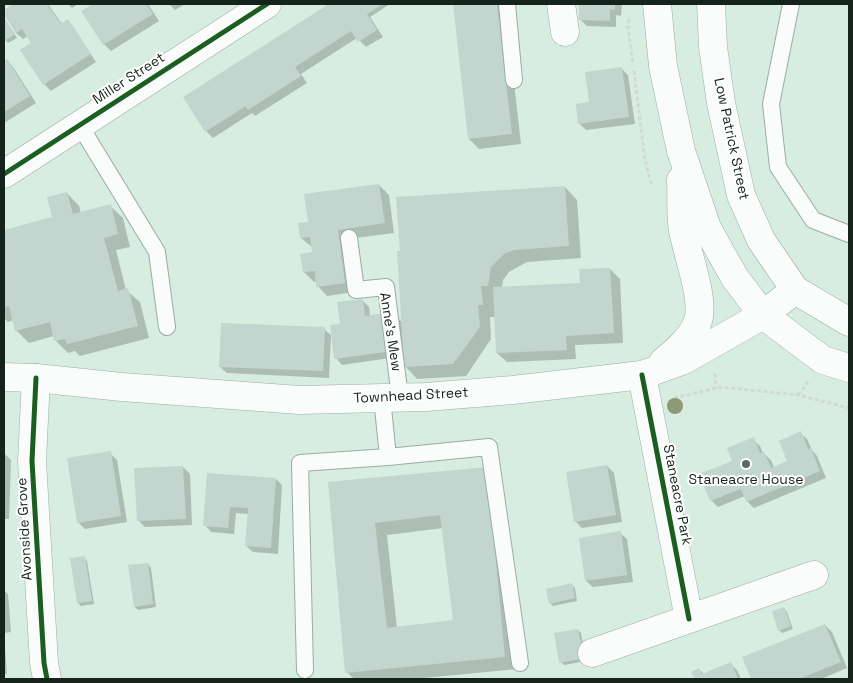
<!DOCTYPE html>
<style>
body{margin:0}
#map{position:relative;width:853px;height:683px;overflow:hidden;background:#d7ede2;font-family:"Space Grotesk",sans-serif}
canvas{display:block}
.frame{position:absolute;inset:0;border:5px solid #14231c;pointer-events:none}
</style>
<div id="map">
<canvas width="853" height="683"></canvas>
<div class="frame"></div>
</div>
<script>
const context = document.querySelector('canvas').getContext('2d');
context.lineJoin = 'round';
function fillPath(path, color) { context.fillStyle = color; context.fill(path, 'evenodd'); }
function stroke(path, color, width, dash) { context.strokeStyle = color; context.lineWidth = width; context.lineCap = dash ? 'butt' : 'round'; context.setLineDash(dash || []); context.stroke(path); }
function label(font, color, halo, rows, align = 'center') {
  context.font = font + ' "Space Grotesk",sans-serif'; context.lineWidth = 4; context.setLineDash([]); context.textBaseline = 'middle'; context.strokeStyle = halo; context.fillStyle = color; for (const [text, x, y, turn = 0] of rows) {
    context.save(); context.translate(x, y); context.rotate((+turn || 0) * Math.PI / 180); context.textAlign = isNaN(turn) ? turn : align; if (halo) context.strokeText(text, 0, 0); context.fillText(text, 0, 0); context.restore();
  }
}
fillPath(new Path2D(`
 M15,4h33l14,20 5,-3 7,7 22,34 -45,29 -7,-7 -22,-34 11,-7 -5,-7 -5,3 -7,-6 -12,-20z
 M68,4h10l-6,4z
 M94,4h54l11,17 -48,30 -7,-7z
 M169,4h16l-10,6z
 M331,4h59l-20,13 13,20 -17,10 -9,-9 -56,36 6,9 -52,33 -3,-3 -39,25 -7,-7 -21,-34z
 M454,4h51l16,140 -42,5 -10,-10z
 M581,4h41l-1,12 -5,-1v12l-29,-1 -7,-7z
 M4,18l13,20 -9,5 -4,-5z
 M7,60l6,7 23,36 -32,20v-61z
 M621,68l7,7 7,49 -49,6 -7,-7 12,-20z
 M379,185l10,10 5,38 -47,6 7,53 -27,4 -9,-10 -1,-5 -3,1 -10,-10 9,-18 -1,-7 -11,-9 8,-15z
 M565,187l12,13 4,58 -54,4 -18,10 -6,8 -1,8 79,-4 29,-15 10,10 3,64 -48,2 1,14 -69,3 -10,-9 -2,-36h-5l1,22 -25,37 -49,3 -12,-13 -1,-10 -62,9 -6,-7 5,-33 21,-25 7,7 1,9 23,-3 9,9z
 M67,193l12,13 2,7 29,-7 13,12 7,29 -14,3 10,40 14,12 9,36 -69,18 -5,-5 -7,2 -12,-12 -2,-5 -25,7 -13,-13 -2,-10 -6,2 -4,-4v-87l50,-13z
 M324,329l7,6 -2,43 -102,-5 -7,-6z
 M800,433l7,6 5,11 5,6 9,22 -72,30 -7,-7 -2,-5 -27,11 -7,-7 22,-39 20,-22 7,7 3,7 8,7 3,8 15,-6z
 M4,453l7,7 -2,59h-5z
 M110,453l7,7 10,62 -42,7 -7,-7z
 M607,466l7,7 8,49 -40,6 -6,-6z
 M183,467l7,7 2,51 -47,2 -7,-7z
 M487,468l30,201 -103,10h-60l-7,-7 -18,-189zM443,528l11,93 -57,7 -10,-93z
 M208,474l68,5 6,6 -4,69 -25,-2 -7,-6 3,-32 -13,-1 -2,21 -23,-2 -6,-7z
 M620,533l7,6 6,43 -40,5 -7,-6z
 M84,558l3,3 7,43 -13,2 -3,-3z
 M148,564l3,4 5,39 -18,3 -3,-3z
 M572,585l3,3 2,13 -24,5 -3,-3z
 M4,590l4,4 3,38 -7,1z
 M784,608l3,4 6,17 -11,4 -3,-3z
 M825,625l7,7 15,36 -26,11h-68l-9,-21z
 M578,630l3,3 5,28 -22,4 -3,-3z
 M4,635l3,39h-3z
 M730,663l7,7 4,9h-45l-3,-7 6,-3 5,5z`), '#0003');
fillPath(new Path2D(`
 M13,4h34l14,20 7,-5 23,35 -48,31 -23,-35 11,-7 -9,-14 -6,4 -12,-18v-5z
 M93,4h53l7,10 -50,31 -22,-34z
 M329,4h54l-16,10 10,16 -19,12 -7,-11 -56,36 6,9 -53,34 -2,-4 -41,26 -22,-35z
 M453,4h44l15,130 -44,5z
 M579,4h36v6l-5,-1v12l-31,-1z
 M4,18l11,16 -11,7z
 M7,59l23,37 -26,16v-52z
 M622,67l7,50 -51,7 -2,-20 13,-2 -4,-30z
 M379,184l6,39 -47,7 7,53 -29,4 -1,-16 -12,1 -3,-18 12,-2 -2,-15 -10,1 -2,-15 10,-1 -4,-28z
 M565,186l4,60 -55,4 -10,4 -13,13 -3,19h-7l2,19h-5l2,22 -27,37 -49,3 -7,-116h3l-4,-54z
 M67,192l6,22 38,-10 7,30 -14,4 14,53 10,-3 10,38 -71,18 -2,-5 -11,2 -4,-19 -35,9 -6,-25 -5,1v-77l48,-13 -5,-20z
 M610,268l4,65 -48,3 1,14 -71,3 -3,-66 87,-4 -1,-14z
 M363,299l2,17 28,-4 6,38 -65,9 -4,-34 10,-1 -3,-22z
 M221,323l104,4 -2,44 -104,-4z
 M801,431l7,18 3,-1 9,23 -74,31 -5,-13 -31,12 -11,-27 33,-13 -5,-13 27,-11 6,16 4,-1 7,16 16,-7 -8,-20z
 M111,451l10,65 -44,7 -10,-65z
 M607,465l9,50 -42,7 -8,-50z
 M183,466l3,53 -49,2 -3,-53z
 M487,467l18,190 -160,16 -17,-191zM440,515l13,105 -66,8 -12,-105z
 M207,473l69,5 -5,70 -26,-2 3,-38 -18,-1 -2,21 -25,-2z
 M621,531l6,44 -42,6 -6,-43z
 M85,556l7,45 -15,2 -7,-45z
 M148,563l5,41 -19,3 -6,-42z
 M572,583l3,15 -26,6 -3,-15z
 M784,607l7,19 -13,5 -6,-20z
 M825,624l16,38 -42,17h-48l-9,-22z
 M578,629l6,29 -25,5 -5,-30z
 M731,662l7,17h-43l-4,-7 8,-4 3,6z`), '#c2d5cf');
const lane = new Path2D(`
 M507,4l7,76
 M791,4l-20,100 7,63 35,53 36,14
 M79,124l78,128 10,75
 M349,238l7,52 30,-3 14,110
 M382,398l6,59 101,-10 31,216
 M305,670l-5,-207 88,-6`);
const street = new Path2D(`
 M561,4l4,28
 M4,174l263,-170
 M642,375l47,244
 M36,378l-4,83 12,202 3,16
 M592,653l222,-78`);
const primary = new Path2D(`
 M657,4l6,62 18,85 26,77 28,50 28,37 60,45 26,8
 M711,4l2,43 8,56 20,92 20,45 34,50 54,32
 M663,362c12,-10 30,-25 35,-41 7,-22 -11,-67 -15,-91 -3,-16 -1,-33 -2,-50
 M4,377l32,1 86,9 177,13 127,-3 87,-7 129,-15 42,-15 79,-45 32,-25`);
stroke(lane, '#9aaca3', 18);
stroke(street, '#9aaca3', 29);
stroke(primary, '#9aaca3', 29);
stroke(new Path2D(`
 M629,19l-1,9 5,35
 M634,71l11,89 7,26
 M715,374l1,14
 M798,395l10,-13
 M674,398l46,-11 78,8 51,13`), '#d2d9d5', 3, [4, 2.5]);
stroke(lane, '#f9fcfb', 16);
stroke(street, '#f9fcfb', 28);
stroke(primary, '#f9fcfb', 28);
stroke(new Path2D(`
 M4,174l263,-170
 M642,375l47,244
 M36,378l-4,83 12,202 3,16`), '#1b5e20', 5);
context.fillStyle = '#8e9978';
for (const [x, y] of [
 [675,406]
]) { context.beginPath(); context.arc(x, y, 8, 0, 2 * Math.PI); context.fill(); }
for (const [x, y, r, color] of [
 [746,464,5,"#586a61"]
]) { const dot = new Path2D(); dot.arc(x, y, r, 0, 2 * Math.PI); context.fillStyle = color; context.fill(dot); stroke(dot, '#fff', 2); }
label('14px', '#14231c', '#fff', [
 ["Miller Street",129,79,-33],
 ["Low Patrick Street",731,139,78],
 ["Anne's Mew",390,332,81],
 ["Townhead Street",411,396,-3],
 ["Staneacre Park",677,495,79],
 ["Avonside Grove",25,529,-93]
]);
label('14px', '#14231c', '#fff', [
 ["Staneacre House",746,480]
]);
</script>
